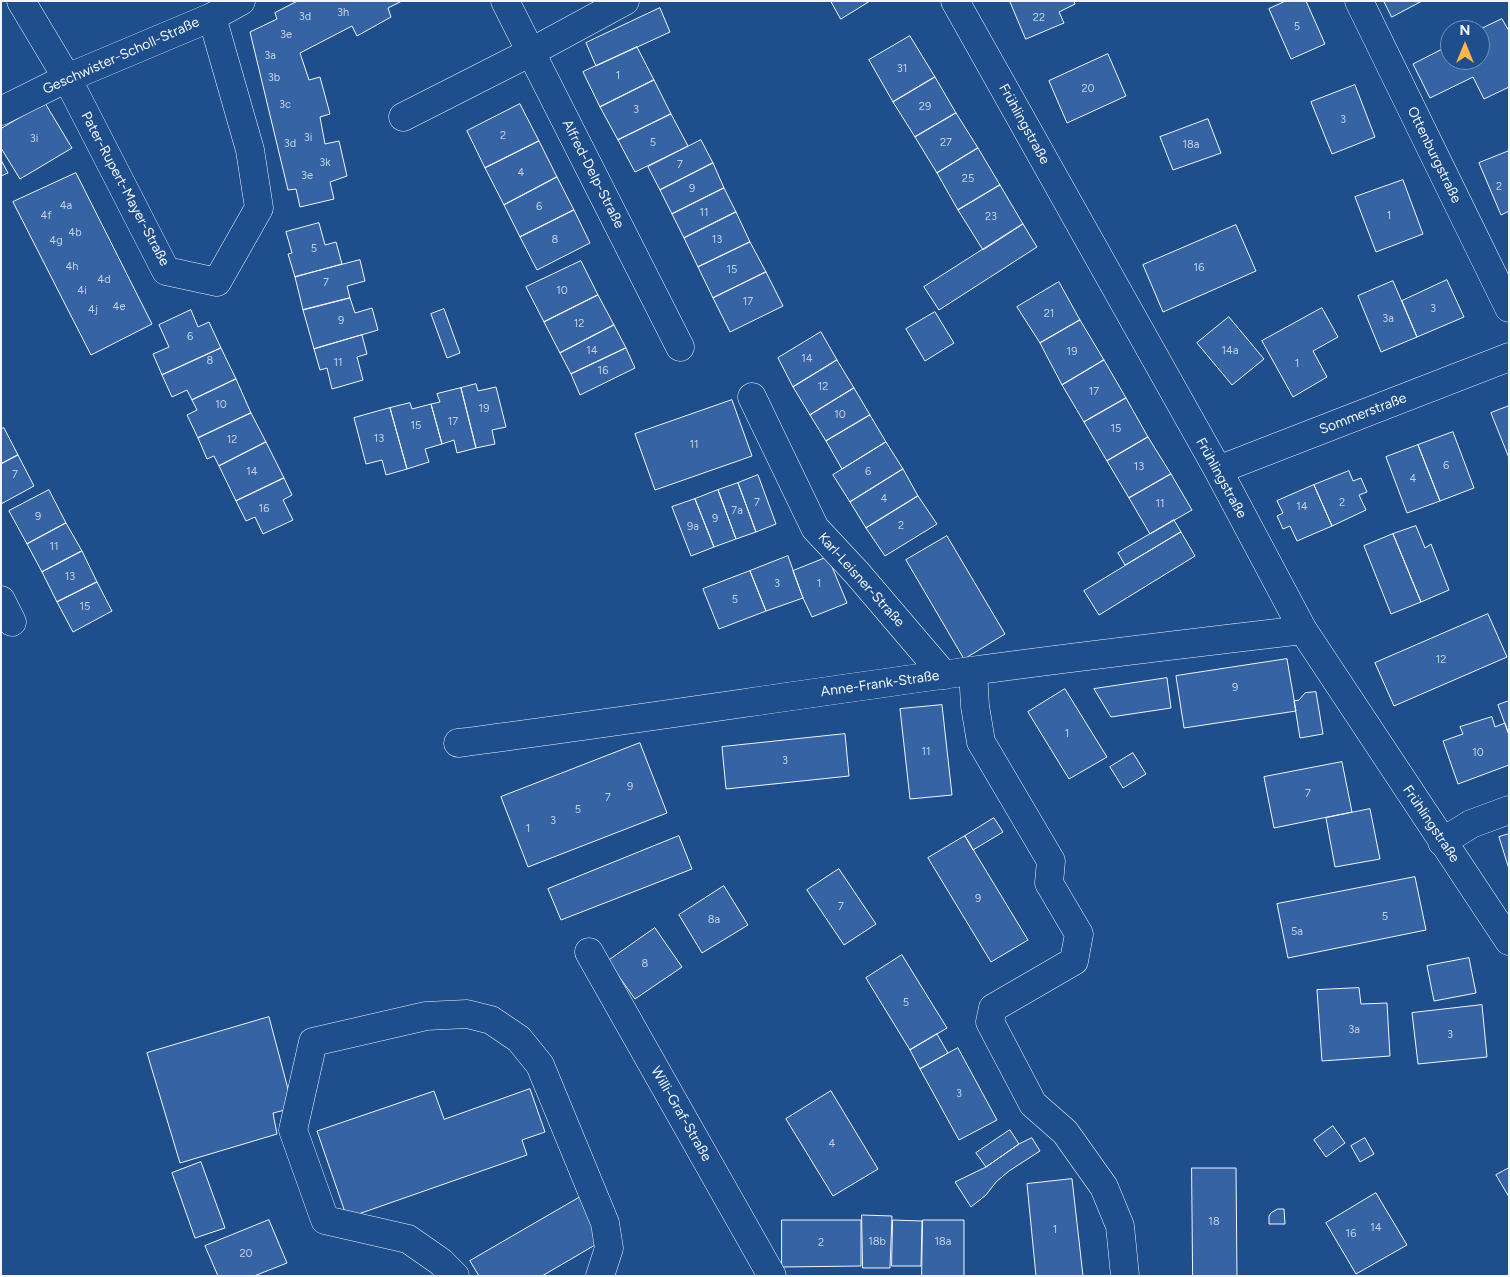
<!DOCTYPE html>
<meta charset="utf-8">
<style>
body{margin:0}
#map{position:relative;width:1510px;height:1277px;overflow:hidden;background:#1f4e8c;font-family:Figtree,sans-serif}
canvas{display:block}
.frame{position:absolute;inset:0;border:2px solid #f2f6ff;pointer-events:none}
.north{position:absolute;left:1440px;top:20px;width:50px;height:50px;box-sizing:border-box;background:#1f4e8c;border:1px solid #7391ba;border-radius:50%;rotate:0deg;font-size:14px;font-weight:700;line-height:20px;text-align:center;color:#f2f6ff}
.north::after{content:'';display:block;margin:auto;width:18px;height:22px;background:#ffb74d;clip-path:polygon(50% 0,100% 100%,50% 72%,0 100%)}
</style>
<div id="map">
<canvas width="1510" height="1277"></canvas>
<div class="frame"></div>
<div class="north">N</div>
</div>
<script>
const context = document.querySelector('canvas').getContext('2d');
context.lineJoin = 'round';
function fillPath(path, color) { context.fillStyle = color; context.fill(path, 'evenodd'); }
function stroke(path, color, width, dash) { context.strokeStyle = color; context.lineWidth = width; context.lineCap = dash ? 'butt' : 'round'; context.setLineDash(dash || []); context.stroke(path); }
function label(font, color, halo, rows, align = 'center') {
  context.font = font + ' Figtree,sans-serif'; context.lineWidth = 4; context.setLineDash([]); context.textBaseline = 'middle'; context.strokeStyle = halo; context.fillStyle = color; for (const [text, x, y, turn = 0] of rows) {
    context.save(); context.translate(x, y); context.rotate((+turn || 0) * Math.PI / 180); context.textAlign = isNaN(turn) ? turn : align; if (halo) context.strokeText(text, 0, 0); context.fillText(text, 0, 0); context.restore();
  }
}
const building = new Path2D(`
 M298,1h104l-14,7 3,9 -34,19 -5,-10 -52,27 9,27 11,-3 10,37 -10,3 5,27 14,-3 8,35 -17,6 4,17 -34,8 -4,-18 -8,1 -38,-158 27,-13 -2,-6z
 M831,1h39l-29,18z
 M1010,1h64l1,3 -16,8 5,11 -38,16z
 M1286,1h20l19,43 -34,15 -22,-50z
 M1384,1h38l-30,16z
 M660,8l10,24 -74,34 -10,-23z
 M1502,19l7,12v56l-25,12 -11,-22 -43,21 -17,-34 37,-19v15h30l-1,-30z
 M910,36l25,41 -42,25 -24,-42z
 M637,47l17,33 -54,27 -17,-35z
 M1108,54l18,42 -59,27 -18,-42z
 M935,77l21,36 -41,24 -22,-35z
 M654,80l17,34 -53,26 -18,-33z
 M1355,85l20,52 -43,17 -21,-52z
 M45,103l27,45 -52,31 -19,-31v-19z
 M520,104l19,37 -54,27 -18,-37z
 M956,113l22,35 -41,25 -22,-36z
 M671,114l17,32 -53,26 -17,-32z
 M1208,119l13,34 -48,17 -13,-33z
 M701,140l12,23 -53,27 -12,-23z
 M539,141l18,36 -53,28 -19,-37z
 M978,148l22,37 -42,25 -21,-37z
 M1509,151v60l-8,4 -22,-52z
 M1,160l7,13 -7,3z
 M713,163l11,25 -52,26 -12,-24z
 M76,173l76,151 -61,31 -78,-153z
 M557,177l17,33 -54,27 -16,-32z
 M1403,180l20,54 -47,18 -21,-55z
 M1000,185l23,39 -40,26 -25,-40z
 M724,188l12,24 -52,26 -12,-24z
 M574,210l16,33 -53,27 -17,-33z
 M736,212l14,30 -52,25 -14,-29z
 M319,223l6,22 11,-3 6,22 -47,13 -7,-23 4,-1 -6,-21z
 M1023,224l14,23 -98,63 -15,-23z
 M1236,225l20,46 -93,41 -20,-47z
 M750,242l16,30 -53,26 -15,-31z
 M360,260l5,21 -18,5 3,12 -47,12 -8,-33z
 M581,261l17,34 -54,27 -18,-35z
 M766,272l17,34 -53,26 -17,-34z
 M1447,280l17,37 -47,20 -15,-36z
 M1393,281l24,56 -36,15 -23,-56z
 M1059,282l21,38 -40,23 -23,-36z
 M598,295l16,30 -54,28 -16,-31z
 M350,298l5,15 17,-5 6,22 -64,19 -11,-39z
 M1322,308l16,29 -25,14 14,26 -34,20 -31,-56z
 M444,309l16,44 -13,5 -16,-44z
 M191,310l7,17 11,-5 12,26 -59,27 -9,-21 16,-7 -10,-22z
 M935,312l19,31 -29,18 -19,-32z
 M1229,317l35,42 -32,26 -35,-42z
 M1080,320l24,40 -42,25 -22,-42z
 M614,325l12,23 -55,26 -11,-21z
 M821,332l16,28 -44,27 -15,-29z
 M362,335l5,19 -10,3 6,23 -31,9 -5,-21 -7,2 -6,-21z
 M221,348l15,31 -44,21 -5,-10 -15,7 -10,-22z
 M626,348l9,20 -55,27 -9,-21z
 M837,360l17,28 -44,27 -17,-28z
 M1104,360l22,38 -42,24 -22,-37z
 M236,379l15,34 -53,25 -11,-23 10,-5 -5,-10z
 M476,384l2,7 18,-4 10,40 -14,3 3,14 -19,4 -15,-60z
 M461,388l15,60 -19,5 -3,-13 -12,4 -11,-40 9,-2 -3,-8z
 M854,388l16,27 -44,26 -16,-26z
 M1126,398l22,39 -41,24 -23,-39z
 M732,400l20,56 -97,34 -20,-56z
 M410,403l2,6 19,-5 11,40 -17,5 4,13 -22,7 -17,-61z
 M1509,406v52l-18,-45z
 M390,408l17,61 -21,6 -4,-15 -16,4 -12,-46z
 M251,413l15,29 -47,24 -5,-10 -7,3 -9,-21z
 M870,415l16,27 -44,27 -16,-28z
 M4,428l14,27 -17,9v-35z
 M1453,432l21,56 -34,13 -22,-56z
 M1148,437l23,37 -42,24 -22,-37z
 M266,442l18,36 -48,23 -17,-35z
 M886,442l17,27 -53,33 -17,-27z
 M1418,445l22,56 -33,12 -21,-56z
 M18,455l16,31 -33,18v-40z
 M903,469l15,27 -52,32 -16,-26z
 M1349,471l4,10 8,-3 6,14 -8,3 7,15 -34,16 -18,-41z
 M1171,474l21,36 -42,24 -21,-36z
 M758,475l18,49 -20,8 -18,-49z
 M284,478l8,17 -9,5 10,20 -30,14 -8,-17 -9,4 -10,-20z
 M738,483l18,49 -20,7 -18,-49z
 M1314,485l18,41 -35,15 -7,-15 -7,3 -6,-13 6,-3 -6,-12z
 M49,490l17,33 -39,21 -18,-33z
 M718,490l18,49 -22,8 -19,-48z
 M918,496l19,28 -52,32 -19,-28z
 M695,499l19,48 -23,9 -19,-49z
 M1174,520l7,12 -56,33 -7,-12z
 M66,523l16,28 -40,21 -15,-28z
 M1416,526l9,22 6,-4 18,46 -28,12 -28,-68z
 M1181,532l14,24 -96,59 -15,-24z
 M1393,534l28,68 -30,12 -27,-68z
 M947,536l58,98 -41,25 -58,-99z
 M82,551l15,31 -40,20 -15,-30z
 M788,556l15,42 -37,13 -16,-40z
 M828,557l19,46 -35,14 -9,-19 -10,-27z
 M750,571l16,40 -47,18 -16,-40z
 M97,582l15,29 -39,21 -16,-30z
 M1488,614l19,43 -113,49 -19,-43z
 M1287,659l9,52 -112,17 -8,-52z
 M1167,678l4,30 -60,9 -17,-28z
 M1065,689l42,68 -38,22 -41,-67z
 M1316,692l7,42 -23,4 -6,-37 5,-1 6,-7z
 M1509,701v34l-11,-30z
 M942,705l10,90 -42,4 -10,-90z
 M1492,717l3,10 10,-4 4,12v30l-51,19 -15,-43 20,-7 -3,-7z
 M845,734l4,42 -123,13 -4,-42z
 M640,743l27,70 -139,54 -27,-70z
 M1133,753l13,21 -23,14 -13,-21z
 M1342,762l10,50 -78,16 -10,-51z
 M1370,809l10,50 -45,8 -9,-49z
 M994,818l9,14 -30,18 -8,-14z
 M1509,834v35l-10,-32z
 M679,836l13,33 -131,51 -13,-31z
 M965,836l63,104 -37,22 -63,-104z
 M839,869l37,55 -32,21 -37,-55z
 M1415,877l11,53 -138,28 -11,-54z
 M724,886l24,39 -46,28 -23,-38z
 M655,928l27,39 -47,32 -27,-38z
 M902,955l45,73 -37,22 -44,-72z
 M1469,958l7,35 -42,8 -7,-35z
 M1359,988l2,16 26,-1 3,53 -68,5 -5,-71z
 M1482,1005l5,52 -69,7 -6,-51z
 M269,1017l24,91 -20,5 4,21 -97,29 -33,-110z
 M937,1034l11,19 -28,16 -10,-19z
 M958,1048l39,72 -38,20 -39,-71z
 M530,1089l15,43 -23,8 5,15 -180,63 -30,-87 117,-40 10,28z
 M831,1091l47,78 -45,27 -47,-77z
 M1333,1126l12,17 -19,14 -12,-17z
 M1010,1130l9,14 -33,23 -10,-14z
 M1032,1138l8,13 -31,20 -13,11 -10,13 -15,12 -16,-25 31,-15 33,-23z
 M1365,1138l9,16 -14,8 -9,-16z
 M201,1162l24,66 -30,10 -23,-65z
 M1192,1168h44l1,108h-44z
 M1509,1168v29l-13,-22z
 M1072,1179l11,97h-47l-9,-92z
 M1376,1193l31,52 -51,29 -30,-51z
 M582,1196l25,42 -65,38h-63l-9,-15z
 M1278,1209h6l1,15h-16v-8l2,-3z
 M862,1215l30,1 -2,52h-27z
 M269,1220l18,43 -33,13h-36l-13,-30z
 M782,1220h79v46l-79,1z
 M893,1220l29,1 -1,45h-29z
 M923,1220h41v56h-42z`);
fillPath(building, '#3563a3');
stroke(building, '#f2f6ff', 1);
const minor = new Path2D(`
 M21,1l46,77 99,193 51,11 42,-74 -9,-58 -38,-133
 M505,1l175,346
 M955,1l263,469 85,160 206,311
 M1359,1l150,307
 M1,111l66,-33 145,-61 29,-16
 M403,117l128,-65 94,-51
 M752,397l63,131 42,45 87,102
 M1218,470l291,-113
 M1,600l11,22
 M973,671l2,35 6,36 70,119 -2,22 30,51 -5,27 -81,47 -3,14 43,82 32,28 39,55 16,39 5,50
 M458,743c171,-22 342,-49 513,-72 110,-15 221,-28 332,-41
 M1442,842l29,-18 38,-14
 M589,952l183,324
 M455,1276l-14,-14 -33,-23 -83,-19 -32,-90 20,-88 113,-26 41,-2 24,6 28,19 21,26 65,158 4,25 -9,28`);
stroke(minor, '#f2f6ff', 29);
stroke(minor, '#1f4e8c', 28);
label('11px', '#c3d1e8', null, [
 ["3h",343,13],
 ["3d",305,17],
 ["22",1039,18],
 ["5",1297,27],
 ["3e",286,35],
 ["3a",270,56],
 ["31",902,69],
 ["1",618,76],
 ["3b",274,78],
 ["20",1088,89],
 ["3c",285,105],
 ["29",925,107],
 ["3",636,110],
 ["3",1343,120],
 ["2",503,136],
 ["3i",308,138],
 ["3i",34,139],
 ["5",653,143],
 ["27",946,143],
 ["3d",290,144],
 ["18a",1191,145],
 ["3k",325,163],
 ["7",680,165],
 ["4",521,173],
 ["3e",307,176],
 ["25",968,179],
 ["2",1499,187],
 ["9",692,189],
 ["4a",66,206],
 ["6",539,207],
 ["11",704,213],
 ["4f",46,216],
 ["1",1389,216],
 ["23",991,217],
 ["4b",75,233],
 ["8",555,240],
 ["13",717,240],
 ["4g",56,241],
 ["5",314,249],
 ["4h",72,267],
 ["16",1199,268],
 ["15",732,270],
 ["4d",104,280],
 ["7",326,283],
 ["4i",82,291],
 ["10",562,291],
 ["17",748,302],
 ["4e",119,307],
 ["3",1433,309],
 ["4j",93,310],
 ["21",1049,314],
 ["3a",1388,319],
 ["9",341,321],
 ["12",579,324],
 ["6",190,337],
 ["14",592,351],
 ["14a",1230,351],
 ["19",1072,352],
 ["14",807,359],
 ["8",210,361],
 ["11",338,363],
 ["1",1297,364],
 ["16",603,371],
 ["12",823,387],
 ["17",1094,392],
 ["10",221,405],
 ["19",484,409],
 ["10",840,415],
 ["17",453,422],
 ["15",416,426],
 ["15",1116,429],
 ["13",379,439],
 ["12",232,440],
 ["11",694,445],
 ["6",1446,466],
 ["13",1139,467],
 ["14",252,472],
 ["6",868,472],
 ["7",15,475],
 ["4",1413,479],
 ["4",884,499],
 ["7",757,503],
 ["2",1342,503],
 ["11",1160,504],
 ["14",1302,507],
 ["16",264,509],
 ["7a",737,511],
 ["9",38,517],
 ["9",715,519],
 ["2",901,526],
 ["9a",693,527],
 ["11",54,547],
 ["13",70,577],
 ["3",777,584],
 ["1",819,584],
 ["5",735,600],
 ["15",85,607],
 ["12",1441,660],
 ["9",1235,688],
 ["1",1067,734],
 ["11",926,752],
 ["10",1478,753],
 ["3",785,761],
 ["9",630,787],
 ["7",1308,794],
 ["7",608,798],
 ["5",578,810],
 ["3",553,821],
 ["1",528,829],
 ["9",978,899],
 ["7",841,907],
 ["5",1385,917],
 ["8a",714,920],
 ["5a",1297,932],
 ["8",645,964],
 ["5",906,1003],
 ["3a",1354,1030],
 ["3",1450,1035],
 ["3",959,1094],
 ["4",832,1144],
 ["18",1214,1222],
 ["14",1376,1228],
 ["1",1055,1230],
 ["16",1351,1234],
 ["18b",877,1242],
 ["18a",943,1242],
 ["2",821,1243],
 ["20",246,1254]
]);
label('14px', '#f2f6ff', '#1f4e8c', [
 ["Geschwister-Scholl-Straße",121,56,-24],
 ["Frühlingstraße",1024,124,61],
 ["Ottenburgstraße",1434,155,64],
 ["Alfred-Delp-Straße",593,174,63],
 ["Pater-Rupert-Mayer-Straße",125,189,62],
 ["Sommerstraße",1363,414,-21],
 ["Frühlingstraße",1221,478,61],
 ["Karl-Leisner-Straße",861,580,48],
 ["Anne-Frank-Straße",880,684,-8],
 ["Frühlingstraße",1431,824,56],
 ["Willi-Graf-Straße",681,1114,60]
]);
</script>
